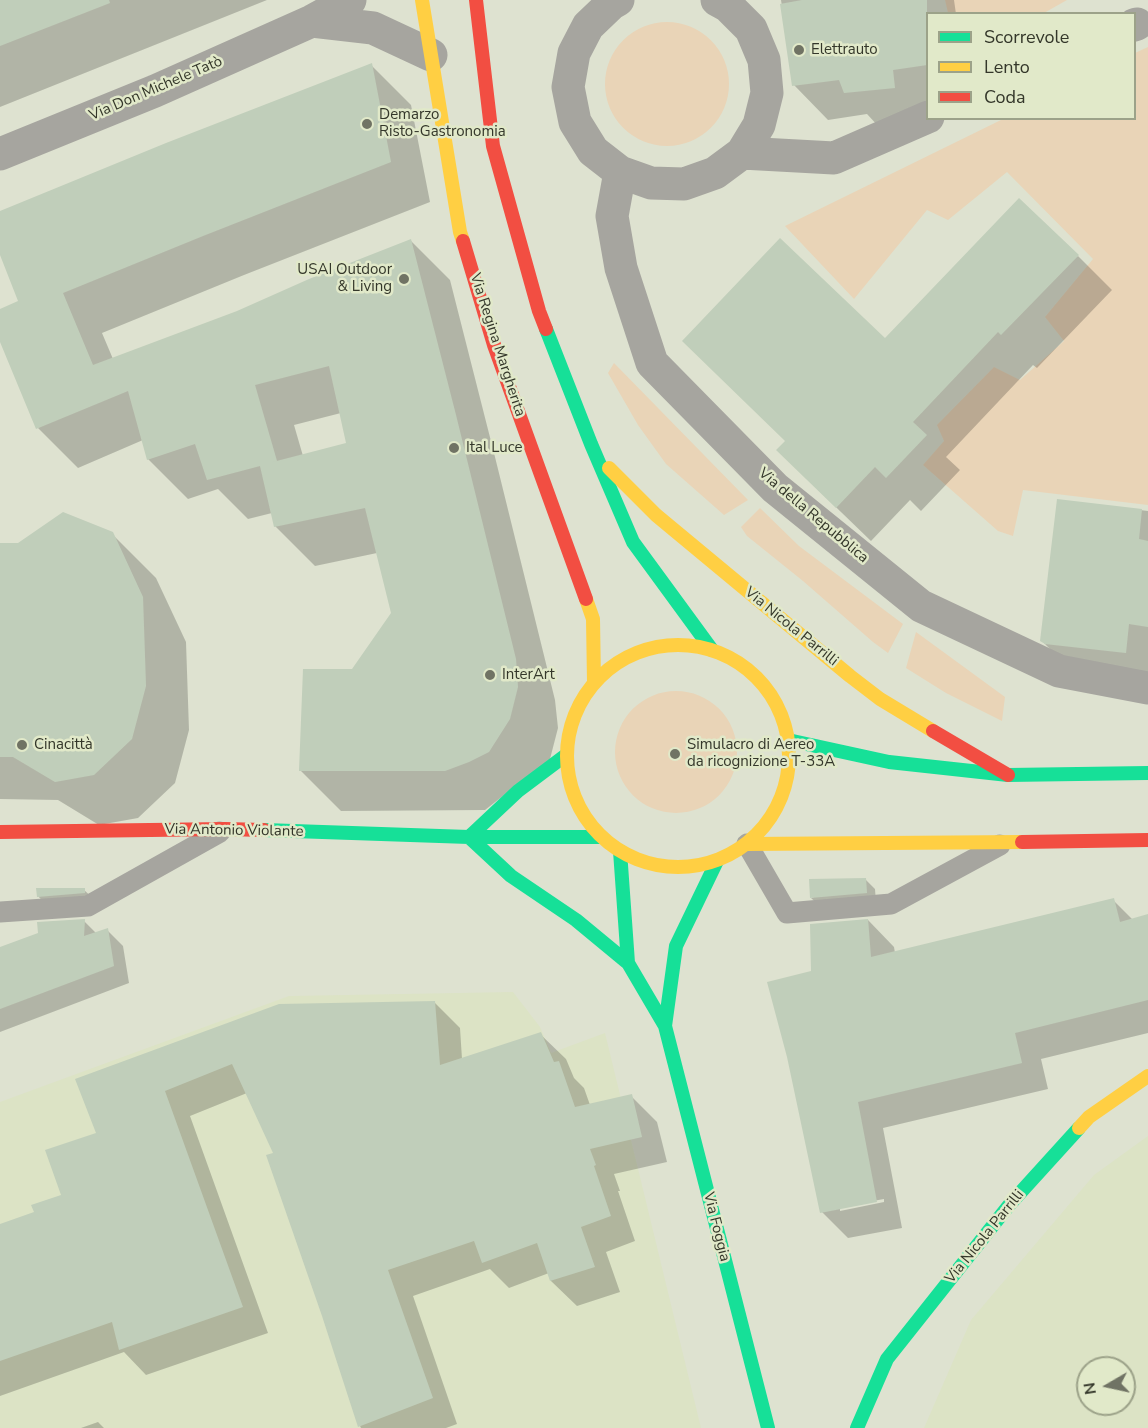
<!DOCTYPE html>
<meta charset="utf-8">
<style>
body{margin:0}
#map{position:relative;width:1148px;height:1428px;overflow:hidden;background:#dee2d0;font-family:"Nunito Sans",sans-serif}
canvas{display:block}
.legend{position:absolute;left:926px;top:12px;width:210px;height:108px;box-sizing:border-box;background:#e1e9c9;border:2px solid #9ca289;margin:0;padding:8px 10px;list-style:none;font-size:18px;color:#34372a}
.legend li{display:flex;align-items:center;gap:12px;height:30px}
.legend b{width:30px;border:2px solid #9ca289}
.north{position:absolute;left:1076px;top:1356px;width:60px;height:60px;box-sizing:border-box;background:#e1e9c9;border:2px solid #9ca289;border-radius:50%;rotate:261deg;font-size:16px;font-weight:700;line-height:24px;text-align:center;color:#34372a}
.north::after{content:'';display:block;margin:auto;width:21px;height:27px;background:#707364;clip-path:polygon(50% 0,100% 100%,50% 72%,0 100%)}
</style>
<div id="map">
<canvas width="1148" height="1428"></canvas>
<ul class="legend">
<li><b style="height:8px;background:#16e098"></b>Scorrevole</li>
<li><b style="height:8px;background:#ffcf43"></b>Lento</li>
<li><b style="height:8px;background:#f24e42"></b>Coda</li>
</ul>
<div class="north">N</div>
</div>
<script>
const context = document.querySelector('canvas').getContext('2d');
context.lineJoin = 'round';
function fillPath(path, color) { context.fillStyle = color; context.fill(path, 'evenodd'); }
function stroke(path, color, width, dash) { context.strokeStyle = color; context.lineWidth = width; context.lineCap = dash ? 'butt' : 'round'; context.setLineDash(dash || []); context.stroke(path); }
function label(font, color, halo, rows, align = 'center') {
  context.font = font + ' "Nunito Sans",sans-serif'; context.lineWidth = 5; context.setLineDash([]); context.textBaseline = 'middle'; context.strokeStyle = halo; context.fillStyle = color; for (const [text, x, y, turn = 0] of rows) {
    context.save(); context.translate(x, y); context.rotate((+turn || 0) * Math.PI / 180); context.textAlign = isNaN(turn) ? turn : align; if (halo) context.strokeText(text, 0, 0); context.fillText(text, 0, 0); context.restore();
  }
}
fillPath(new Path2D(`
 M513,992l27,35 11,26 54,-20 96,395h-701v-326l289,-106z
 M1148,1136v292h-224l47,-108 123,-145zM1088,1368h36v36h-36z`), '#dce3c5');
fillPath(new Path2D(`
 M945,0h122l-23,13h-96z
 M605 84a62 62 0 1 1 124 0a62 62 0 1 1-124 0Z
 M1148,47v458l-125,-15 -10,46 -15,-5 -75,-66 21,-24 -7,-16 57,-58 26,13 44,-39 -19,-24 48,-58 -86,-87 -59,48 -21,-10 -73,89 -69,-73 218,-107 131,-1 1,-65z
 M614,363l134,137 -24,15 -58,-51 -28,-39 -30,-52z
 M760,508l39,38 104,78 -15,29 -15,-11 -70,-61 -56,-45 -6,-9z
 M916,632l89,65 -3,24 -56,-28 -40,-25z
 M615 752a61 61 0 1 1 122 0a61 61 0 1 1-122 0Z`), '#e9d4b7');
fillPath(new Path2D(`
 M0,0h267l-267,107z
 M781,0h173l2,14h-28v90l-49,23 -12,-13 -39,6 -34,-35z
 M371,65l40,40 19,97 -186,73 -142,58 11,26 125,-47 172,-72 40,40 45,177 60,243 3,28 -8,31 -65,51 -144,1 -41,-41 53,-100 39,-57 -15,-60 -62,13 -40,-40 -3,-13 -24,6 -30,-30 -30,10 -40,-40 -5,-19 -65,28 -40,-40 -38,-90v-27l20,-9 -20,-51v-39zM341,413l7,31 -45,12 -9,-31z
 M1078,256l34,34 -75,78 -4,-3 -87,92 14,13 -39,41 -11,-11 -39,41 -59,-57 73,-144z
 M1058,500l90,11v174l-72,-10 -34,-34z
 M112,534l44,44 30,64 3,88 -14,53 -37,35 -39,7 -41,-25 -58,-1v-255l18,1z
 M866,880l9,9 1,13 -55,5 -10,-9z
 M84,890l10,9 -47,7 -9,-10z
 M1113,900l20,20 15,-4v117l-107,26 7,30 -165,39 19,100 -54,10 -26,-26 -9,-240 55,-52 26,27 1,6zM884,1199v3l-44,9v-4z
 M84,921l13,13 10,-4 16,16 6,37 -129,49v-83z
 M434,1002l26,26 2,31 78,-25 26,25 8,19 10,10 6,17 41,-9 26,26 10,40 -53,12 6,17h-2l17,50 -29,11 14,40 -43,14 -26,-25 -2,-8 -40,15 -19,-19 -77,27 44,128 -11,4h-85l-1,-2 -85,-272 -28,-61 -57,23 78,217 -122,42 -22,-23 -124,44v-170l36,-13 27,-17 35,-62 -21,-54z
 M98,1422l6,6h-23z`), '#0003');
fillPath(new Path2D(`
 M0,0h109l1,3 -110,43z
 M802,0h125v65l-34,5 2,18 -51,5 -5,-13 -47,6 -12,-82z
 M372,63l19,99 -188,74 -140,57 30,72 144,-54 72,-32 102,-40 45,176 60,244 2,28 -8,32 -21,33 -20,10 -24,9h-146l4,-102h49l39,-56 -26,-105 -91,19 -14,-61 -53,14 -12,-36 -48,16 -19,-69 -92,38 -36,-87v-33l18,-8 -18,-46v-44l166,-68zM329,366l17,77 -77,20 8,-2 -22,-76z
 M1019,198l60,57 -78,80 -3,-3 -85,90 14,13 -41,43 -11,-11 -39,41 -60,-58 9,-9 -103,-100 98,-103 105,100z
 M1057,499l85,10 -3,30 9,2v86l-19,-3 -3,29 -81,-9 -5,-3z
 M63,512l50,20 30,65 3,89 -14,53 -38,36 -39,7 -42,-25h-13v-214h18z
 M866,878l1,15 -57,5 -1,-19z
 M36,888h49v5l-48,4z
 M1114,898l6,24 28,-8v86l-133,33 7,30 -164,39 19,100 -57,11 -33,-156 -20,-75 44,-11 -1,-47 58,-5 3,38z
 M85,919l-1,17 24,-8 6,38 -114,43v-62l38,-14 -1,-11z
 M435,1001l5,64 101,-33 13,30 5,-1 16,46 57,-13 10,43 -52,12 6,16 -2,1 17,50 -30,11 14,40 -45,14 -13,-38 -55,20 -8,-22 -86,29 45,128 -75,29 -36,-111 -56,-161 7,-2 -41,-89 -67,27 78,216 -124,43 -7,-28 -112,39v-137l34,-12 -3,-7 30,-10 -16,-45 51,-17 -21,-54 204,-75z`), '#c0ceba');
stroke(new Path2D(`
 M747,844l40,69 104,-9 109,-59
 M0,912l88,-6 132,-74`), '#a6a59f', 21);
stroke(new Path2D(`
 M618,0l-7,4 -23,22 -14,27 -6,34 7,35 18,29 27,21 31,11 33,1 31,-11 27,-20 17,-28 8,-32 -3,-33 -13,-31 -23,-23 -11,-6
 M312,21l61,7 58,27
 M1134,25l3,-1
 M742,153l92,5 94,-41
 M0,154l155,-63 157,-70 38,-21
 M620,172l-8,44 9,52 31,95 123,125 146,118 138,65 89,17`), '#a6a59f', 33);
stroke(new Path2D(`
 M546,329l45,115 42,98 79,108
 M788,740l101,22 119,13 140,-2
 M264,830l205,7h132
 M469,837l42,39 65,44 52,43 37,63 103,402
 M469,837l49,-46 48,-36
 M620,851l8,112
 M665,1026l11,-80 41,-85
 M857,1428l30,-69 123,-155 69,-76`), '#16e098', 14);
stroke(new Path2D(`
 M422,0l38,232 3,9
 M609,468l47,47 194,161 30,23 53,32
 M586,599l7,20 1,63
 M567 756a111 111 0 1 1 222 0a111 111 0 1 1-222 0Z
 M747,844l275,-2
 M1079,1128l10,-11 59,-41`), '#ffcf43', 14);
stroke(new Path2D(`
 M476,0l17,146 46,165 7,18
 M463,241l31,104 92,254
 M933,731l75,44
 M0,832l225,-3 39,1
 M1022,842l126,-2`), '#f24e42', 14);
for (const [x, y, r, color] of [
 [799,50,6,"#707364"],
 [367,124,6,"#707364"],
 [404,279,6,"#707364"],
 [454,448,6,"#707364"],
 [490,675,6,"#707364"],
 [22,745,6,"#707364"],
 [675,754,6,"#707364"]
]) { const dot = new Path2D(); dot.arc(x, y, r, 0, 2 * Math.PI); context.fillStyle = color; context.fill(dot); stroke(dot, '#e1e9c9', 2); }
label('15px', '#34372a', '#e1e9c9', [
 ["Elettrauto",811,50],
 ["Demarzo",379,115],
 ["Risto-Gastronomia",379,132],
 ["USAI Outdoor",392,270,"right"],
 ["& Living",392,287,"right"],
 ["Ital Luce",466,448],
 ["InterArt",502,675],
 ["Cinacittà",34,745],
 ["Simulacro di Aereo",687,745],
 ["da ricognizione T-33A",687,762]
], 'left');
label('15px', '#34372a', '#e1e9c9', [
 ["Via Don Michele Tatò",156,89,-23],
 ["Via Regina Margherita",497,345,72],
 ["Via della Repubblica",813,516,40],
 ["Via Nicola Parrilli",791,627,39],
 ["Via Antonio Violante",234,831,1],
 ["Via Foggia",716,1227,76],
 ["Via Nicola Parrilli",985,1237,-51]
]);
</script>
